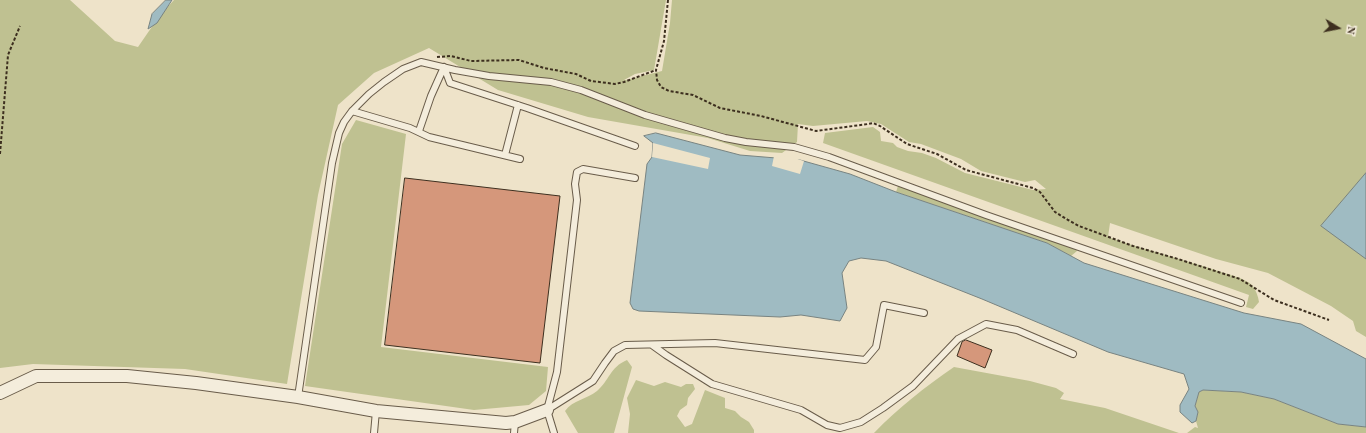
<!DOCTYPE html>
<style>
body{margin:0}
#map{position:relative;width:1366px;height:433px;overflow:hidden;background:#eee3c9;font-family:"Old Standard TT",serif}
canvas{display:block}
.north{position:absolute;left:1318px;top:8px;width:40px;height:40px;-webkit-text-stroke:3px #f4eddc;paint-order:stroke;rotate:100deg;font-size:11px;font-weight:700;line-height:16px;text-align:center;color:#3d2f1f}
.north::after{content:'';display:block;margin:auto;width:14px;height:18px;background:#3d2f1f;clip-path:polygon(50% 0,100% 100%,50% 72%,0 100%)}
</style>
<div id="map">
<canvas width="1366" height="433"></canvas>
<div class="north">N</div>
</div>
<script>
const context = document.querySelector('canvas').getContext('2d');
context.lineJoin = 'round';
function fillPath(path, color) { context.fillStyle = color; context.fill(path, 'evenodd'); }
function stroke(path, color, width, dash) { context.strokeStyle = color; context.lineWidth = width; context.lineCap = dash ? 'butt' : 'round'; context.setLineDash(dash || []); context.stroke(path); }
fillPath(new Path2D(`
 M0,0h70l45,41 23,6 22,-32 14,-15h492l-12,70 -19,4 -11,6h2l36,-9 8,-48 2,-23h694v337l-10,-6 -3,-10 -22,-15 -63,-33 -52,-14 -106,-36 -2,14c37,13 75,22 113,35 9,3 23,6 31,13 4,5 6,11 7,17l-6,7 -7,-2 3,-12 -426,-152 2,-10 48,-6 7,5 1,9 12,2 4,4 11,4 14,2 14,5 29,15 68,17 13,-1 -11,-9 -10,2 -44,-11 -20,-12 -40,-15 -12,-2 -28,-18 -14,-3 -54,5 -15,-2 -1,18 -15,11 -32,-2 -42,-13 -120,-21 -90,-27 -69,-42 -55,25 -36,32 -20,90 -31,189 -102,-15 -152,-5 -33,4z
 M356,120l50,14 -25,213 167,20 -2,24 -17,14 -55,5 -169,-24 37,-242z
 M899,183l175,62 3,6 -6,5 -24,-13 -151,-51z
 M627,360l5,7 -18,66h-36l-13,-22c8,-11 22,-12 32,-20 12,-10 13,-24 30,-31z
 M954,367l76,14 26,7 8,5 -4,6 45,9 74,25h-305c24,-25 51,-46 80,-66z
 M636,380l18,6 11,-4 16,5 5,-3h7l2,5 -7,9 -1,7 -7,5 -3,6 8,11 7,-3 13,-34 20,8v10l10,3 6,6 8,5 5,8v3h-126l2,-19 -3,-16z
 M1203,390l38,2 33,7 64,25 28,3v6h-179l8,-6 3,1 -2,-7 2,-9 -3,-6 4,-14z`), '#bfc191');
const water = new Path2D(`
 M166,0h6l-15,23 -9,6 4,-15z
 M656,133l84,22 60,5 50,14 46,18 151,51 37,20 160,50 57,11 65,35v68l-28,-3 -64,-25 -33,-7 -38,-2 -4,2 -4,14 3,6 -2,9 -4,2 -12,-11v-7l9,-16 -5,-15 -76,-22 -126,-53 -96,-38 -25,-3 -12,3 -7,12 5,35 -7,13 -39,-6 -21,2 -141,-6 -6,-2 -3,-6 17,-139 5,-7 1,-14 -9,-7z
 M1366,173v86l-45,-33z`);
fillPath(water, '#9fbbc2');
stroke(water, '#788381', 1);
fillPath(new Path2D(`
 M653,143l57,15 -2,11 -56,-12z
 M774,156l17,1 13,4 -4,13 -28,-8z`), '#eee3c9');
const building = new Path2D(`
 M405,178l155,18 -20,167 -155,-18z
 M966,340l26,10 -7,18 -28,-12 5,-14z`);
fillPath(building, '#d5977b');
stroke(building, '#3d2f1f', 1);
const lane = new Path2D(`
 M444,67l6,16 77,25 108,38
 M352,111l58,17 19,9 91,22
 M419,131l12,-35 13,-29
 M505,155l13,-50
 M652,345l14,10 46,29 89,26 26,15 13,3 21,-6 22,-14 30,-22 45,-47 28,-15 31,6 56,24
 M298,397l34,-234 7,-30 5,-11 8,-11 17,-17 15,-12 19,-13 18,-7 34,8 34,6 62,6 30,8 64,25 80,23 21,4 48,5 35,10 157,58 255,88
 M547,410l46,-29 12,-18 9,-12 11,-6 90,-2 150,17 11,-13 8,-42 40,8
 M374,433l2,-22
 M514,433l1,-11
 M554,433l-7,-23 10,-38 20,-172 -2,-16 2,-12 6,-3 52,9`);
const street = new Path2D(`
 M0,393l36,-17h91l69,7 102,14 78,14 130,12 9,-1 32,-12`);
stroke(lane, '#695c4a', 8);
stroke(street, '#695c4a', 14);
stroke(new Path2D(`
 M668,0l-4,41 -8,29 1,10 4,7 8,4 24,4 27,13 41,8 55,15 52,-7 5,-1 7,3 27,18 30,10 29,16 67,18 7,4 15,20 13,8 11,6 54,20 45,13 62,20 34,21 55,20
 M437,57l14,-1 20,5 48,-1 25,8 32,6 15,7 24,3 9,-2 32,-12
 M0,154l8,-99 12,-29`), '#3d2f1f', 2, [3, 2]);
stroke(lane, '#f4eddc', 6);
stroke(street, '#f4eddc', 12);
</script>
